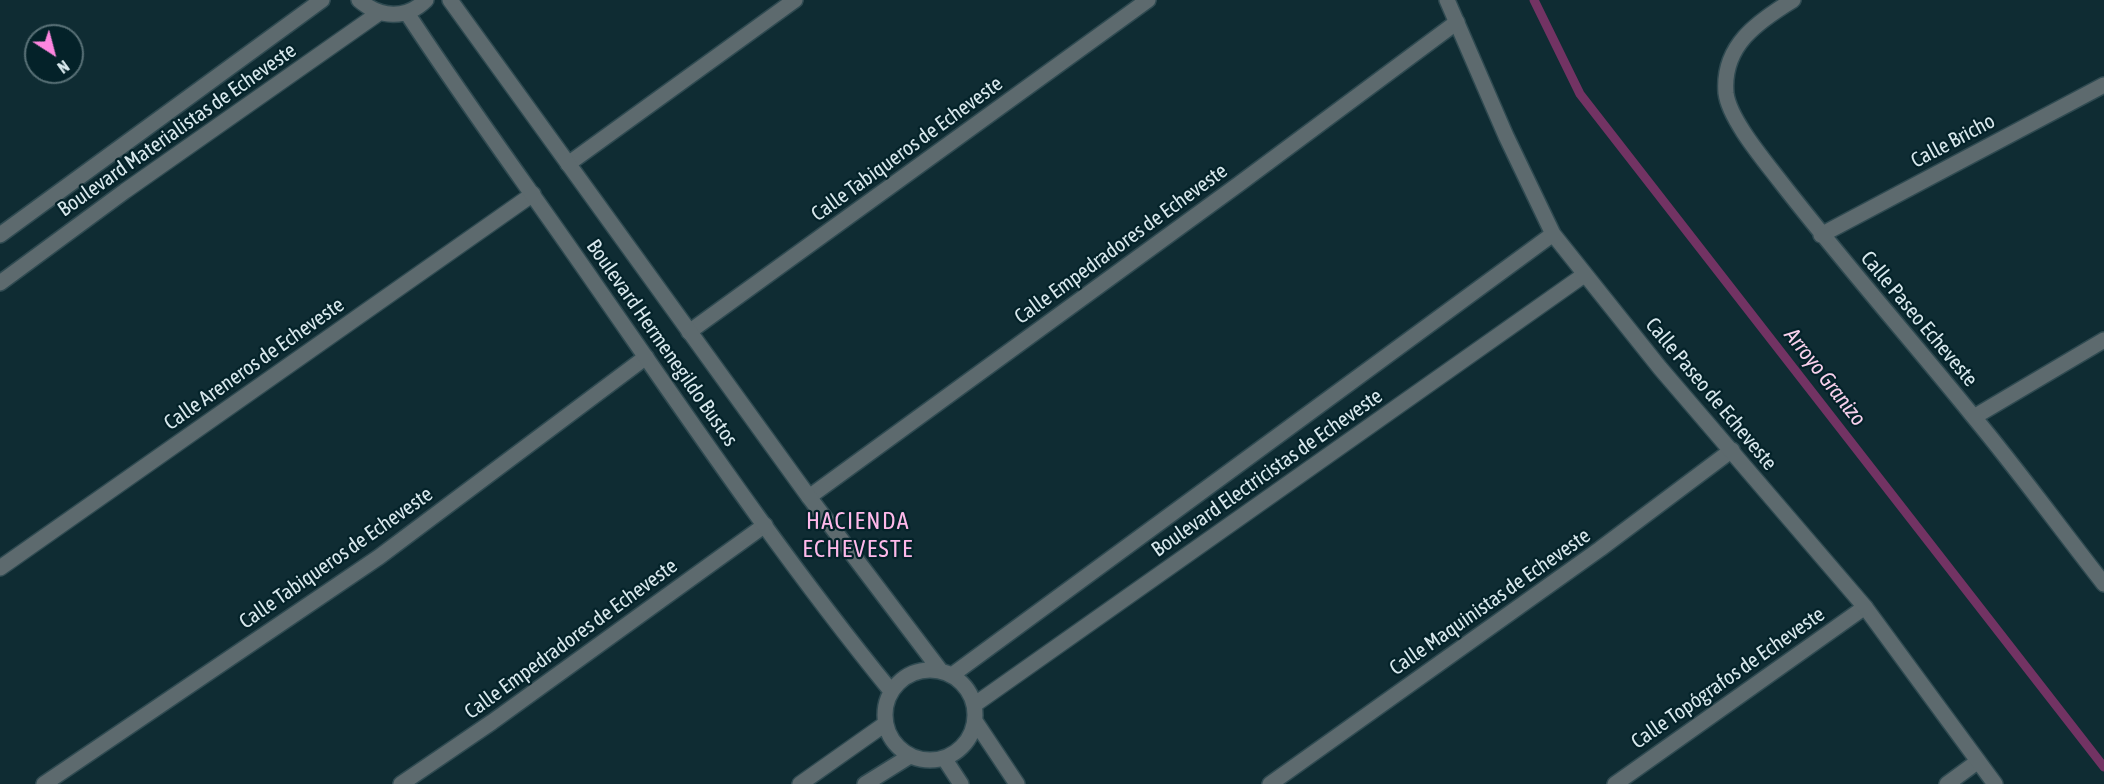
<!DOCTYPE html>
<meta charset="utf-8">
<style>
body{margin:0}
#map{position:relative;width:2104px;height:784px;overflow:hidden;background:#0f2c33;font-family:"Asap Condensed",sans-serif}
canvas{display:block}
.north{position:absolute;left:24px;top:24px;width:60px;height:60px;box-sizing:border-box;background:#042229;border:2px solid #597177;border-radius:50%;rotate:144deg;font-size:16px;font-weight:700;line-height:24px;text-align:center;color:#d8e8ed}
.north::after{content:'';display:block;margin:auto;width:21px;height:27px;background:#fe86e0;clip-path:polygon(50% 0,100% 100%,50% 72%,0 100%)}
</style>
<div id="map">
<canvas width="2104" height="784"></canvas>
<div class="north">N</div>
</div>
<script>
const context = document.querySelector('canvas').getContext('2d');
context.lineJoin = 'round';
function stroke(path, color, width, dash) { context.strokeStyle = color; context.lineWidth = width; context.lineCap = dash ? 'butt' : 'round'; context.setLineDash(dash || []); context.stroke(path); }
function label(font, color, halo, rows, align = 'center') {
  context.font = font + ' "Asap Condensed",sans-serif'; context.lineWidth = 4.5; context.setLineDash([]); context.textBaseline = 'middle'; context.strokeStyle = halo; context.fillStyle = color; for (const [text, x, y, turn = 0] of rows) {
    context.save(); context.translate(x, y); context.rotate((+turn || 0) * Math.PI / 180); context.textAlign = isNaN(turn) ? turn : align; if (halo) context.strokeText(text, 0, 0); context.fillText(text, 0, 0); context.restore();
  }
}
stroke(new Path2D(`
 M1534,0l46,94 524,673`), '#723363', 9);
const minor = new Path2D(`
 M1793,0c-36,22 -71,46 -67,93 3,26 38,67 54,88 62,80 129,156 193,235 45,54 87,112 131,168
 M568,164l227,-164
 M1821,235l283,-150
 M689,332l459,-332
 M1974,417l130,-77
 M809,497l430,-313 218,-162
 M0,568l533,-374
 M44,784l335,-227 267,-200
 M401,784l91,-62 273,-197
 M1270,784l330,-235 132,-99
 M1615,784l250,-177
 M1947,784l30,-22`);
const tertiary = new Path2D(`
 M359,0c21,18 47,20 67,0
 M450,0l359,497 131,173
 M1447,0l59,136 47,98 107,134 205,239 130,177
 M407,13c60,92 126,181 188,271 96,138 190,277 296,407
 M0,235l322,-235
 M0,283l125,-92 254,-178
 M885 715a45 45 0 1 1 90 0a45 45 0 1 1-90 0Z
 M952,675l601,-441
 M974,705l610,-430
 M975,721l42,63
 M944,758l17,26
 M800,784l85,-60
 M865,784l45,-28`);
stroke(minor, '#2f4a51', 18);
stroke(tertiary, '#2f4a51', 18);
stroke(minor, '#5d6a6e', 15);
stroke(tertiary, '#5d6a6e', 15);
label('21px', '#d8e8ed', '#042229', [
 ["Boulevard Materialistas de Echeveste",177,130,-35],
 ["Calle Bricho",1953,141,-28],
 ["Calle Tabiqueros de Echeveste",907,149,-36],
 ["Calle Empedradores de Echeveste",1121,244,-36],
 ["Calle Paseo Echeveste",1919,319,50],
 ["Boulevard Hermenegildo Bustos",662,343,55],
 ["Calle Areneros de Echeveste",254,364,-35],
 ["Calle Paseo de Echeveste",1711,394,50],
 ["Boulevard Electricistas de Echeveste",1267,473,-35],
 ["Calle Tabiqueros de Echeveste",336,558,-35],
 ["Calle Maquinistas de Echeveste",1490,602,-35],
 ["Calle Empedradores de Echeveste",571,639,-36],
 ["Calle Topógrafos de Echeveste",1728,678,-35]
]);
label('italic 22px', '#f8d1ec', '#042229', [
 ["Arroyo Granizo",1825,377,52]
]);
context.letterSpacing = '1.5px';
label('24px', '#feb9ea', '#042229', [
 ["HACIENDA",858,521],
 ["ECHEVESTE",858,549]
]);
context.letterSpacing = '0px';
</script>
